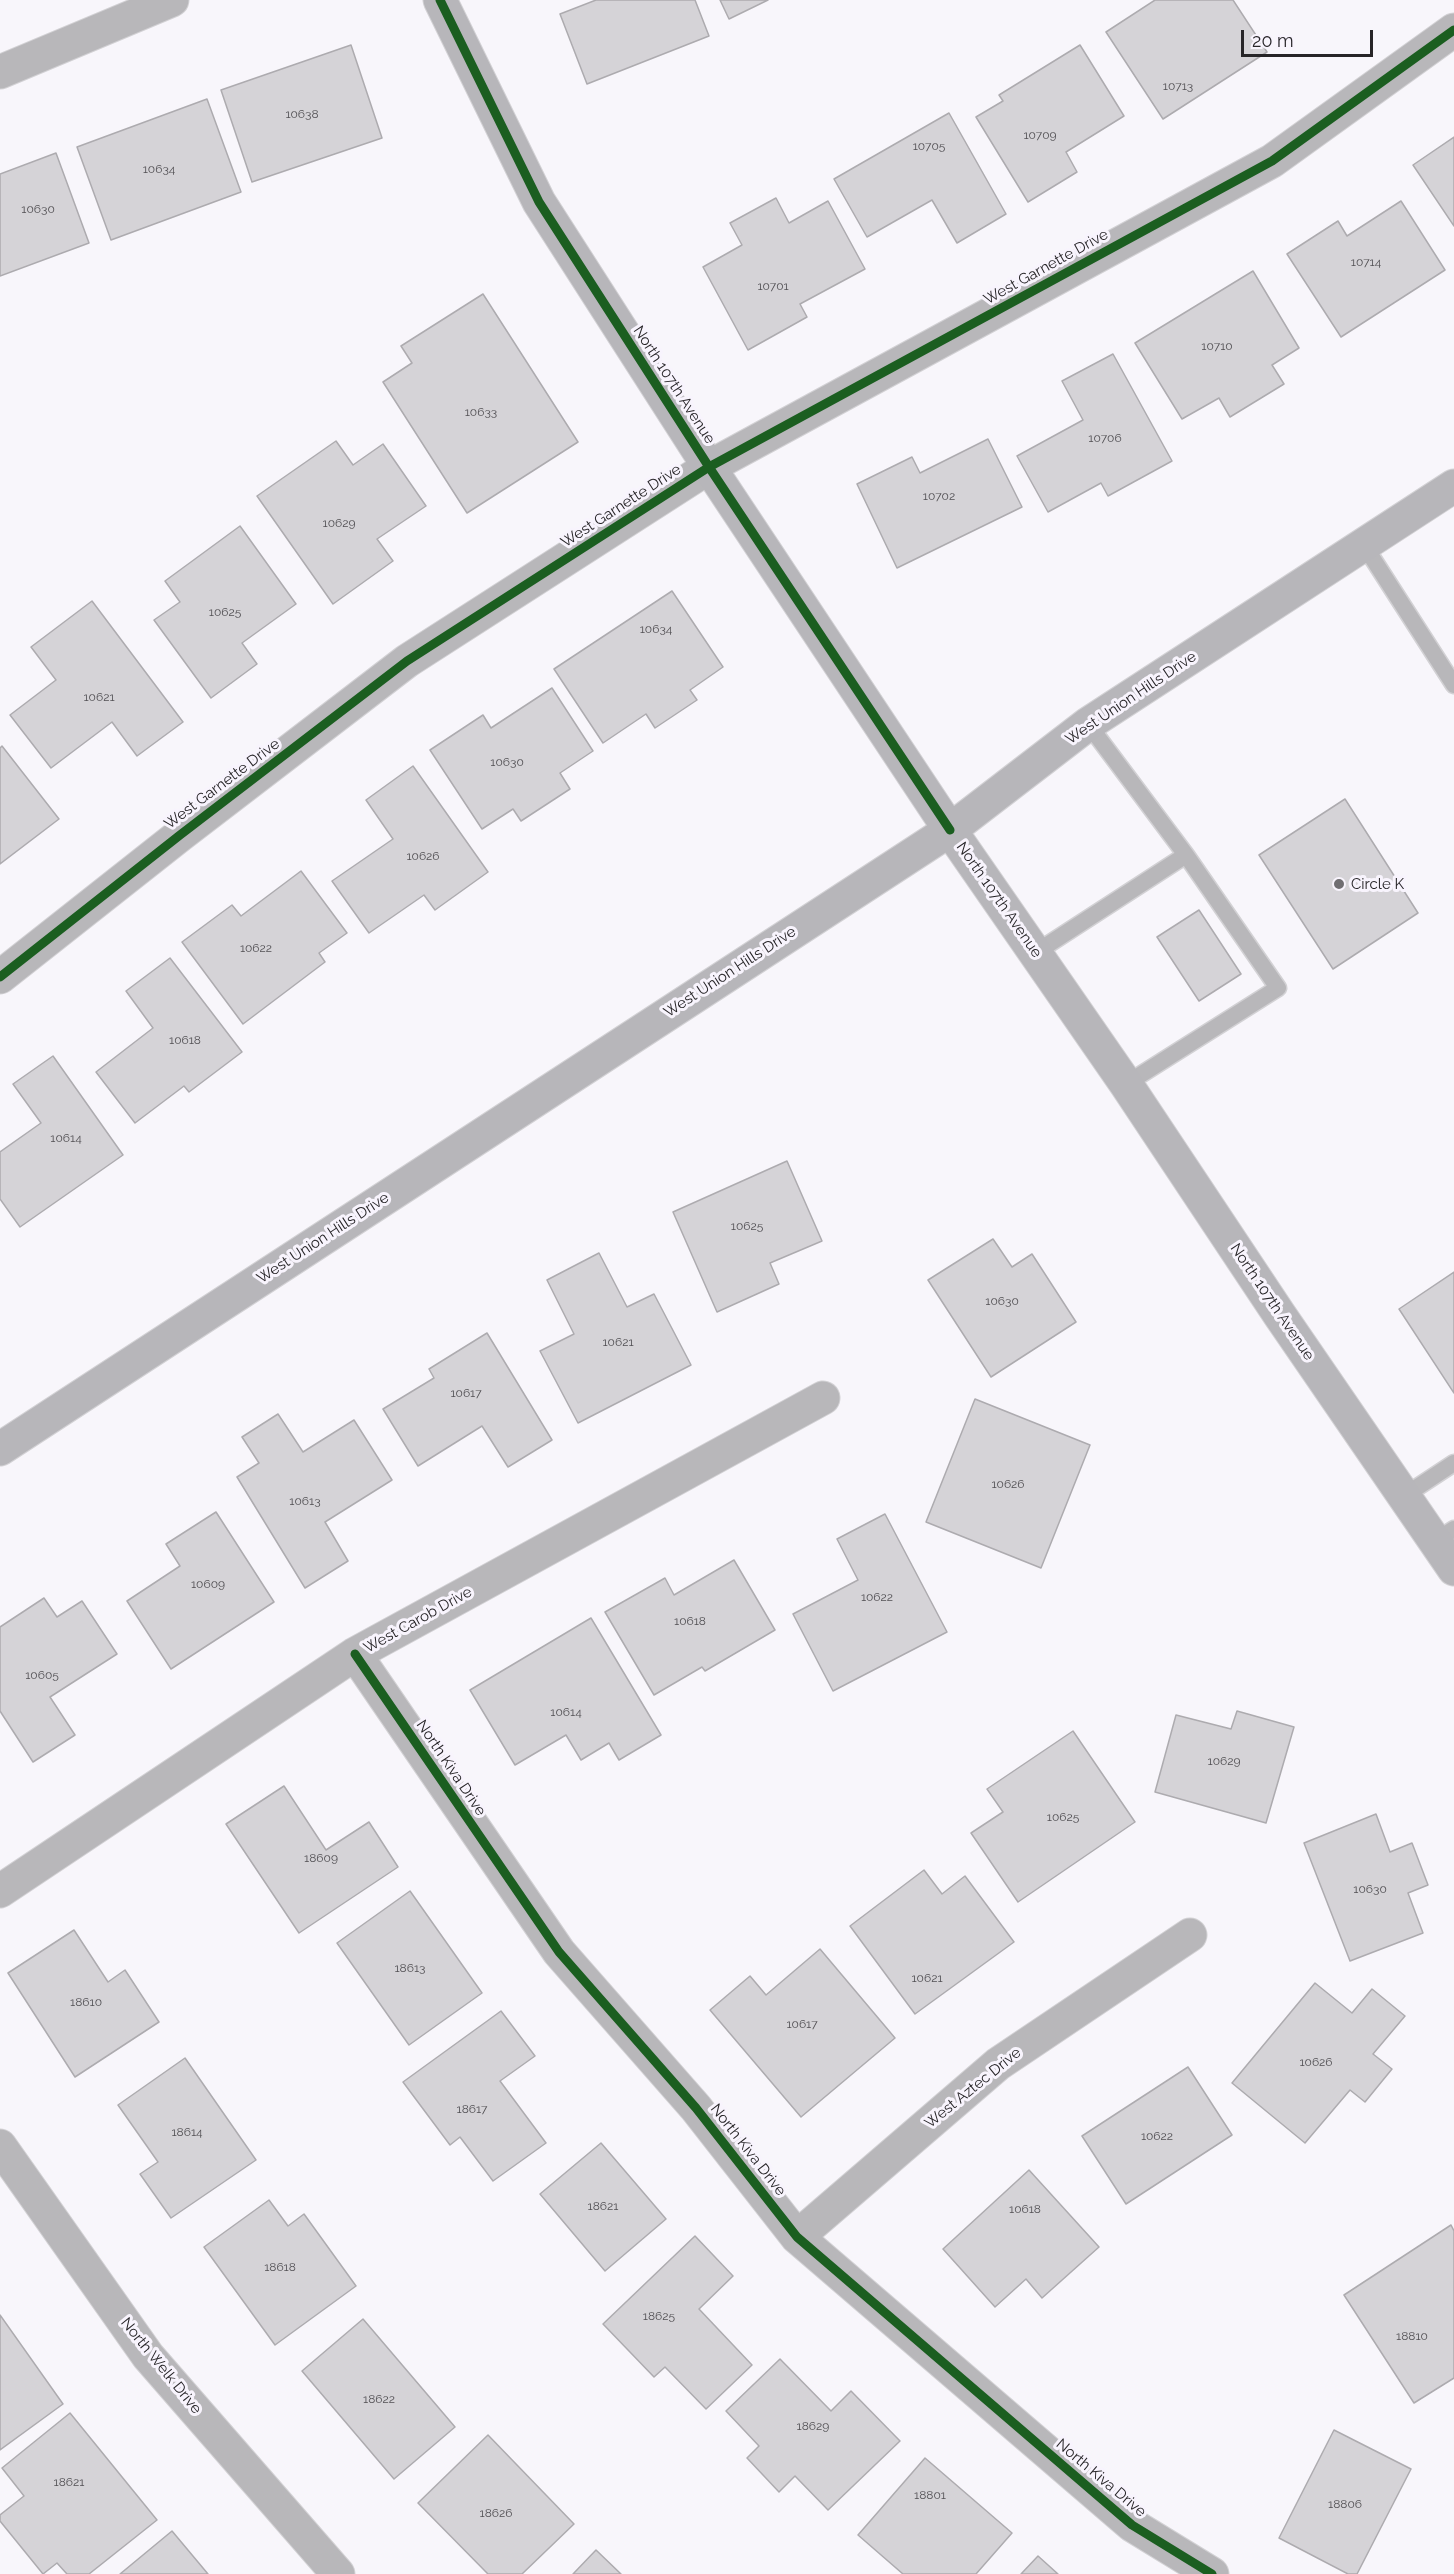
<!DOCTYPE html>
<style>
body{margin:0}
#map{position:relative;width:1454px;height:2574px;overflow:hidden;background:#f8f6fb;font-family:Raleway,sans-serif}
canvas{display:block}
.scale{position:absolute;left:1241px;top:30px;width:132px;height:27px;box-sizing:border-box;border:3px solid #272528;border-top:0;padding-left:8px;font-size:18px;line-height:21px;white-space:nowrap;color:#272528;-webkit-text-stroke:4px #f8f4fd;paint-order:stroke}
</style>
<div id="map">
<canvas width="1454" height="2574"></canvas>
<div class="scale">20 m</div>
</div>
<script>
const context = document.querySelector('canvas').getContext('2d');
context.lineJoin = 'round';
function fillPath(path, color) { context.fillStyle = color; context.fill(path, 'evenodd'); }
function stroke(path, color, width, dash) { context.strokeStyle = color; context.lineWidth = width; context.lineCap = dash ? 'butt' : 'round'; context.setLineDash(dash || []); context.stroke(path); }
function label(font, color, halo, rows, align = 'center') {
  context.font = font + ' Raleway,sans-serif'; context.lineWidth = 6; context.setLineDash([]); context.textBaseline = 'middle'; context.strokeStyle = halo; context.fillStyle = color; for (const [text, x, y, turn = 0] of rows) {
    context.save(); context.translate(x, y); context.rotate((+turn || 0) * Math.PI / 180); context.textAlign = isNaN(turn) ? turn : align; if (halo) context.strokeText(text, 0, 0); context.fillText(text, 0, 0); context.restore();
  }
}
const building = new Path2D(`
 M596,0h99l14,36 -122,48 -27,-70z
 M720,0h48l-39,19z
 M1155,0h78l34,52 -104,67 -57,-87z
 M351,45l31,93 -130,44 -31,-92z
 M1080,45l44,71 -58,36 11,20 -49,30 -52,-85 27,-16 -4,-6z
 M207,99l34,93 -130,48 -34,-93z
 M949,113l57,101 -49,29 -25,-43 -65,37 -33,-58z
 M1454,137v89l-41,-61z
 M56,153l33,90 -89,33v-102z
 M776,198l13,25 39,-22 37,68 -65,35 7,13 -59,33 -45,-83 39,-22 -12,-22z
 M1401,201l44,69 -104,67 -54,-83 51,-33 9,15z
 M1253,271l46,77 -27,17 12,19 -54,33 -11,-19 -37,21 -47,-76z
 M483,294l95,148 -111,71 -84,-131 29,-19 -11,-17z
 M1113,354l59,107 -64,35 -7,-13 -53,29 -31,-56 66,-36 -21,-39z
 M988,439l34,68 -125,61 -40,-84 55,-27 8,16z
 M336,441l17,24 30,-21 43,62 -49,33 16,22 -60,43 -76,-108z
 M240,526l56,78 -54,39 15,21 -46,34 -57,-78 26,-18 -15,-21z
 M672,591l51,76 -33,23 7,10 -42,28 -9,-14 -43,29 -49,-74z
 M92,601l91,121 -46,34 -25,-34 -61,46 -41,-53 46,-35 -25,-33z
 M552,688l41,63 -33,22 10,16 -49,32 -8,-12 -31,20 -52,-79 53,-35 8,13z
 M2,746l57,73 -59,45v-116z
 M413,766l75,106 -53,38 -11,-15 -55,38 -37,-52 61,-42 -27,-39z
 M1345,799l73,114 -85,56 -74,-114z
 M301,871l46,62 -28,20 6,9 -82,62 -61,-82 50,-37 9,11z
 M1199,910l42,64 -42,27 -42,-64z
 M170,958l72,94 -53,40 -5,-6 -49,37 -39,-51 57,-44 -27,-37z
 M53,1056l70,99 -103,72 -20,-28v-47l41,-29 -28,-39z
 M787,1161l35,80 -52,22 9,21 -62,28 -44,-100z
 M993,1239l19,28 20,-13 44,68 -85,55 -63,-97z
 M599,1253l28,54 27,-13 37,71 -113,58 -38,-72 34,-17 -27,-54z
 M1454,1272v121l-55,-84z
 M487,1333l65,107 -44,27 -26,-41 -64,40 -35,-57 51,-31 -5,-9z
 M975,1399l115,46 -49,123 -115,-46z
 M278,1414l25,38 51,-32 38,60 -67,42 23,39 -43,27 -68,-111 22,-14 -17,-26z
 M216,1512l58,90 -103,67 -44,-68 53,-35 -14,-22z
 M885,1514l62,118 -114,59 -40,-77 65,-34 -21,-41z
 M734,1560l41,70 -70,41 -3,-4 -48,28 -49,-83 60,-34 9,17z
 M44,1598l13,19 25,-16 35,53 -67,43 25,38 -42,27 -33,-51v-84z
 M591,1618l70,117 -42,25 -10,-17 -28,17 -15,-25 -51,30 -45,-75z
 M1237,1711l57,16 -28,96 -111,-31 21,-77 55,14z
 M1073,1731l62,91 -117,80 -47,-69 32,-21 -16,-23z
 M284,1786l42,64 43,-28 29,45 -99,66 -73,-109z
 M1376,1814l14,38 22,-9 16,42 -20,8 15,40 -73,28 -46,-118z
 M924,1870l18,24 23,-18 49,66 -99,72 -65,-88z
 M410,1891l72,102 -73,52 -72,-102z
 M74,1930l34,52 17,-12 34,52 -84,55 -67,-104z
 M820,1949l75,89 -94,79 -91,-107 40,-34 16,19z
 M1315,1983l37,30 20,-24 33,27 -32,38 19,15 -27,33 -15,-12 -45,53 -73,-60z
 M501,2011l34,45 -35,25 46,62 -53,38 -33,-44 -10,8 -47,-63z
 M185,2058l71,102 -85,58 -31,-44 18,-12 -40,-57z
 M1188,2067l44,68 -106,69 -44,-68z
 M601,2143l65,76 -61,52 -65,-77z
 M1029,2170l70,77 -57,51 -16,-19 -31,28 -52,-58z
 M269,2200l19,26 16,-12 52,72 -81,59 -71,-98z
 M1451,2225l3,6v147l-40,25 -70,-108z
 M695,2236l38,40 -34,33 53,56 -46,44 -41,-42 -11,10 -51,-53z
 M0,2315l63,89 -63,46z
 M363,2319l92,108 -61,52 -92,-108z
 M780,2359l51,52 20,-20 49,50 -72,69 -33,-34 -16,16 -32,-34 12,-12 -33,-35z
 M70,2413l87,107 -68,54h-22l-10,-11 -14,11 -43,-53v-6l24,-19 -22,-28z
 M1334,2430l77,39 -54,105h-9l-69,-36z
 M488,2435l86,89 -52,50h-34l-70,-71z
 M925,2458l87,75 -36,41h-73l-45,-39z
 M172,2531l36,43h-88z
 M596,2550l25,24h-48z
 M1038,2556l20,18h-37z`);
fillPath(building, '#d5d3d7');
stroke(building, '#adabaf', 1.5);
const lane = new Path2D(`
 M1364,545l90,140
 M1088,724l98,131 92,133 -152,96
 M1035,953l151,-98
 M1404,1496l50,-33
 M1435,1541l19,-12`);
const street = new Path2D(`
 M0,72l172,-72
 M0,977l180,-142 227,-174 302,-194 563,-306 182,-131
 M355,1654l204,298 137,156 101,129 335,288 80,49
 M0,1891l355,-237 468,-256
 M0,2146l148,210 190,218
 M797,2237l201,-173 192,-129`);
const secondary = new Path2D(`
 M440,0l99,202 170,265 241,363 176,254 153,230 175,255
 M0,1449l950,-619 138,-106 366,-238`);
stroke(lane, '#d2d1d4', 19);
stroke(street, '#d2d1d4', 35);
stroke(secondary, '#d2d1d4', 35);
stroke(lane, '#b8b7ba', 16);
stroke(street, '#b8b7ba', 33);
stroke(secondary, '#b7b6ba', 33);
stroke(new Path2D(`
 M440,0l99,202 170,265 241,363
 M0,977l180,-142 227,-174 302,-194 563,-306 182,-131
 M355,1654l204,298 137,156 101,129 335,288 80,49`), '#1b5e20', 9);
for (const [x, y, r, color] of [
 [1339,884,6,"#706e72"]
]) { const dot = new Path2D(); dot.arc(x, y, r, 0, 2 * Math.PI); context.fillStyle = color; context.fill(dot); stroke(dot, '#f8f4fd', 2); }
label('12px', '#525054', null, [
 ["10713",1178,86],
 ["10638",302,114],
 ["10709",1040,135],
 ["10705",929,146],
 ["10634",159,169],
 ["10630",38,209],
 ["10714",1366,262],
 ["10701",773,286],
 ["10710",1217,346],
 ["10633",481,412],
 ["10706",1105,438],
 ["10702",939,496],
 ["10629",339,523],
 ["10625",225,612],
 ["10634",656,629],
 ["10621",99,697],
 ["10630",507,762],
 ["10626",423,856],
 ["10622",256,948],
 ["10618",185,1040],
 ["10614",66,1138],
 ["10625",747,1226],
 ["10630",1002,1301],
 ["10621",618,1342],
 ["10617",466,1393],
 ["10626",1008,1484],
 ["10613",305,1501],
 ["10609",208,1584],
 ["10622",877,1597],
 ["10618",690,1621],
 ["10605",42,1675],
 ["10614",566,1712],
 ["10629",1224,1761],
 ["10625",1063,1817],
 ["18609",321,1858],
 ["10630",1370,1889],
 ["18613",410,1968],
 ["10621",927,1978],
 ["18610",86,2002],
 ["10617",802,2024],
 ["10626",1316,2062],
 ["18617",472,2109],
 ["18614",187,2132],
 ["10622",1157,2136],
 ["18621",603,2206],
 ["10618",1025,2209],
 ["18618",280,2267],
 ["18625",659,2316],
 ["18810",1412,2336],
 ["18622",379,2399],
 ["18629",813,2426],
 ["18621",69,2482],
 ["18801",930,2495],
 ["18806",1345,2504],
 ["18626",496,2513]
]);
label('15px', '#272528', '#f8f4fd', [
 ["West Garnette Drive",1046,267,-29],
 ["North 107th Avenue",674,385,57],
 ["West Garnette Drive",621,506,-33],
 ["West Union Hills Drive",1131,698,-34],
 ["West Garnette Drive",222,784,-37],
 ["North 107th Avenue",999,900,55],
 ["West Union Hills Drive",730,972,-33],
 ["West Union Hills Drive",323,1238,-33],
 ["North 107th Avenue",1272,1302,56],
 ["West Carob Drive",418,1620,-29],
 ["North Kiva Drive",451,1768,56],
 ["West Aztec Drive",973,2088,-39],
 ["North Kiva Drive",748,2150,52],
 ["North Welk Drive",161,2366,51],
 ["North Kiva Drive",1101,2478,40]
]);
label('15px', '#272528', '#f8f4fd', [
 ["Circle K",1351,884]
], 'left');
</script>
